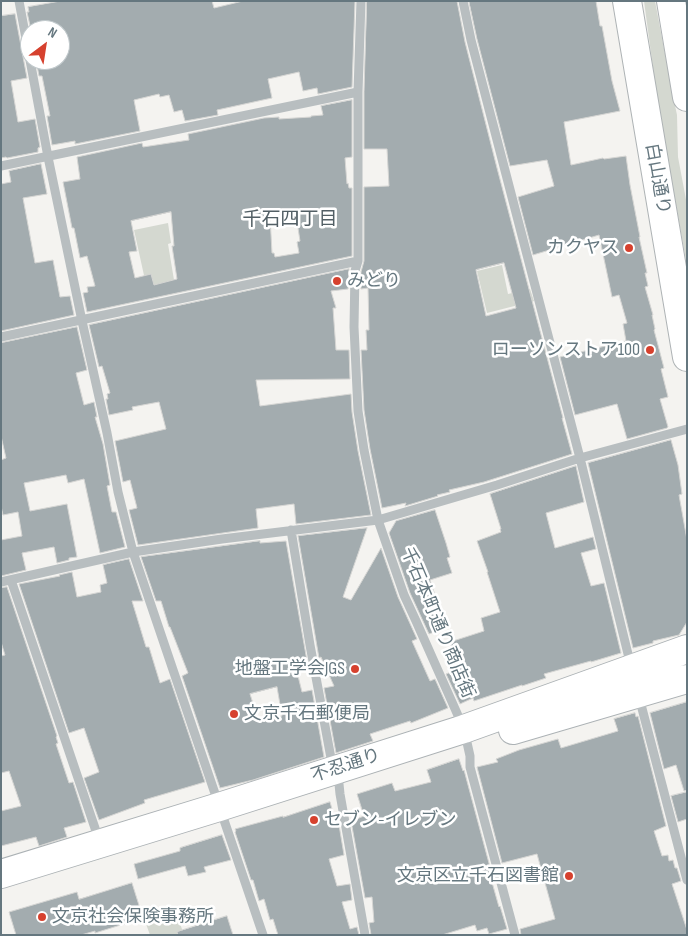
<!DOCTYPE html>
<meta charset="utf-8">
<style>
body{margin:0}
#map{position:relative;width:688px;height:936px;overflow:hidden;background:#f4f3f0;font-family:"Sofia Sans Condensed",sans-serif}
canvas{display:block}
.frame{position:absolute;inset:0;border:2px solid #65777f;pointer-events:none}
.north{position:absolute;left:20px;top:20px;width:50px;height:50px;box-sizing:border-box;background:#fff;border:1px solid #c1c9cc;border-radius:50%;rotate:31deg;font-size:14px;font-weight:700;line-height:20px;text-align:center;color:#65777f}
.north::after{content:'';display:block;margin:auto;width:18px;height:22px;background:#d6412e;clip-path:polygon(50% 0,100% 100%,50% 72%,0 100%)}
</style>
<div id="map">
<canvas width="688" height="936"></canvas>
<div class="frame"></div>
<div class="north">N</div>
</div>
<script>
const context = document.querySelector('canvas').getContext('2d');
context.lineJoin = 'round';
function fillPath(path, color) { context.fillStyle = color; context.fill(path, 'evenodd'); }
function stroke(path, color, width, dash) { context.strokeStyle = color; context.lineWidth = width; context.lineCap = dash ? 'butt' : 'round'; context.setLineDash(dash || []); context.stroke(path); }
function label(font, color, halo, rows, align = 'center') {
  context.font = font + ' "Sofia Sans Condensed","Noto Sans JP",sans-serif'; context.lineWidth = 5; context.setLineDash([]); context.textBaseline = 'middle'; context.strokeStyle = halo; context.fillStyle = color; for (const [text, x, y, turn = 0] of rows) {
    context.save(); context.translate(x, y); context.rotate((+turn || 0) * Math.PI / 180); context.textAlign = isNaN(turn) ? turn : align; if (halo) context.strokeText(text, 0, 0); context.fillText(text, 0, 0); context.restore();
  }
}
fillPath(new Path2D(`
 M644,1h11l18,95 4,19 1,42 9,48v61l-29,-161z
 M168,223l3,20 -3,1 8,48 -27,6 -15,-68z
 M502,265l6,29 22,-5 4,12 -47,12 -10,-42z
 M176,912l8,23h-34l-5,-14z`), '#d4d8d0');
const building = new Path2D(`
 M61,1h151l2,7 29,-7h112l-3,86 -34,7 -1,-6 -14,3 -4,-19 -31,7 4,19 -55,12 1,5 -33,6 -3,-11 -8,2 -5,-17 -9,2 -1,-3 -25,6 6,31 -65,13v-3l-23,4 -5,-29h3l-8,-40h-3l-3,-16h24v-30h-29l-4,-18h2l-1,-5z
 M367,1h90l8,41 32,126 66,250h-1l10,36 -88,28 -35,8 1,2 -13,3 1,1 -33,10 1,-3 -24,5 -12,-59 -6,-39 -3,-60h6l-1,-20h3l-1,-42 -7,1v-17l3,-11v-74l25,-1 -2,-37h-23v-57zM504,263l12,45 -30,8 -10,-46z
 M469,1h127l4,25h2l10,55 8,30 -56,11 7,43 32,-7 1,1 22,-3 4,29 10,52h-1l8,36h-2l3,13 -3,1 8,28h-1l3,14 -1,1 10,38 -3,1 7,28 -8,2 8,28 -1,1 -40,11 -10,-35 -42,11 -15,-58 66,-16 -3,-17 4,-1 -8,-28 -7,2 -13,-62 -66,20 -15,-58 36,-11 -7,-26 -37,6 -33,-127z
 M15,14l12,64 -16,3 7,41 17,-3 5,28 -2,1v4l-31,6 -1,-1 -5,1v-142z
 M352,100v57l-7,1 2,26 1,-1 1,5h3v68l-265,56 -4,-19 5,-1 -1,-5 8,-1 -8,-30 -7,2 -6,-30h-2l-9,-46 17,-3 -3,-22 65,-14 1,4 46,-7 -1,-6 76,-16 15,-1v2l32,-2v-1l12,-1 -2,-9zM171,212l3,34h-2l5,33 -23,6 -3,-11 -16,4 -6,-26 8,-1 -6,-30zM296,215l4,26 -3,1 2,11 -24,4 -1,-4h-2l-2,-37z
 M41,164l6,30 -24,4 12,65 18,-3 7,37 10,-1 4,19 -73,16v-147l10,-2 -2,-11z
 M349,269l-1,20 -17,2 5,17h-3l3,42h13l1,29 -94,1 4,26 91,-12 1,18 6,39 13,64 -75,9 -2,-20 -38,5 2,19 -120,17 -9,-35 8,-2 -7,-28 -7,2 -8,-41 51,-12 -7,-27 -27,5 1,3 -24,5 -3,-16h2l-1,-5 3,-1 -8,-27 -3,1 -10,-42z
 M77,327l10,43 -11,3 8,32 10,-3 3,15h-2l8,27 7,41 -3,1 5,26h4l9,35 -25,6 -16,-74 -16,4 -2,-8 -42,8 6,28 37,-7 10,53 -8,1v2l-12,3 -3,-16 -32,6 4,17 -25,6v-36l21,-4 -4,-24 -15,3 -2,-9v-46l5,-2 -5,-22v-93z
 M671,440l7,25 4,29 -3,1 8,45v82l-8,13 -26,6v2l-20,5 -45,-185z
 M576,466l8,36 -38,11 9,35 38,-11 3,12 -15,4 10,33 13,-3 17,70 -30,9v-1l-47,13 2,4 -24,8v-1l-48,16 -1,-3 -13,6 -14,-30 13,-5 -9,-27 34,-11 -3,-13 19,-6 -13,-40h1l-11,-31 24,-9 -1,-3h1l-11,-35z
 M435,510l11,33 4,14 -3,1 5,15 -22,7 9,27 8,20 -18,7 -19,-41 -21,-60 7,-12z
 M367,528l-24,69 8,3 30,-52 17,49 19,42 -5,2 18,40 5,-2 13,29 -37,15 -1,-2 -40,13 3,7 -37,12 -12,-65 10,-2 -13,-29 -2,1 -21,-122z
 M260,541v2l26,-2 21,120 -12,3 7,28 10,-2 12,67 -71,23 -33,8 -38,-112 6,-3 -18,-46h-1l-8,-26h-5l-15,-44zM277,687l5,29 -23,6 -9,-28z
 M129,559l14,42h-11l14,46h3l11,36 10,-4 35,103 -61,18 1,3 -46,17 -15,-42 15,-6 -15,-44 -15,5 -50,-149 41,-8 -1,-1 13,-3 5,25 24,-5 -1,-7 7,-2 -4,-18z
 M7,587l50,149 -1,1 2,6 -2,1 13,39 4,-1 13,40 -22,6 3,9 -28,9 -3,-9 -35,9v-35l20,-5 -12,-35 -8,2v-117l4,-1 -4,-13v-54z
 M687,702v88l-3,1 -8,-26 -12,4 -14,-56z
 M635,713l1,4 2,-1 28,110 -12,5 8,25 6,-1 1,6 4,-1 2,8h2l4,13 -9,3 15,46v5h-166l-1,-6 35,-10 -18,-65 -35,9 -25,-96 21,-5 -2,-3 23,-9 39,-11 3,9 57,-17 -4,-12z
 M459,759l4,12 1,-1 26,97 -2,1 11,39 1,-1 7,23 -18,5 -2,-6 -10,3 -2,-6 -33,10h-71l-2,-12 5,-1 -2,-25 -7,1 -14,-77 13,-5 -7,-22 35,-11 3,8 36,-9 -4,-12z
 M687,792v27l-9,3 -7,-26z
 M330,802l7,24 2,-1 5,30 -15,4 8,27 13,-2 2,16 -10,2 8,27 7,-2 2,8h-81l-5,-16 -3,1 -6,-21 -5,2 -6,-21h-2l-16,-48 1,-1 -1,-2 48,-13v1z
 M222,835l9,25 -27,7 2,5 -18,4 -3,-10 -47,13 -4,-15 46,-13v-3z
 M132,883l11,35 -48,15v-2l-14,4h-65l-7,-23 68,-20 2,7z
 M227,916l6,19h-55l-1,-3z`);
fillPath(building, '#a3acaf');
stroke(building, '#d5d5d3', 1);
const major = new Path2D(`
 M513,730l174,-51
 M1,874l218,-67 245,-78 223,-80`);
const highway = new Path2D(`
 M627,1l60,356
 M671,1l16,96`);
stroke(major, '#acb2b5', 30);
stroke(highway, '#aeb3b5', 30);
stroke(new Path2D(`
 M19,1l29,156 34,164 25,112 11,59 15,60 130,383
 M361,1l-3,91v169l-3,10 -1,56 4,84 6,39 14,70 26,75 12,26 48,108 6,27v11l45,168
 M463,1l8,39 109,418 48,196 4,12
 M1,166l357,-74
 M1,337l357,-76
 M291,530l19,115 23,124
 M11,580l88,260
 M1,582l132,-30 89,-13 156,-19 119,-35 83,-27 107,-29
 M639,697l48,183
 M339,784l1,10 25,141`), '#b8bec0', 9);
stroke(major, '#fff', 28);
stroke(highway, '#fff', 28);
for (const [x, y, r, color] of [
 [629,248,5,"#d6412e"],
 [337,281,5,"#d6412e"],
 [650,350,5,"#d6412e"],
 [355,669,5,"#d6412e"],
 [234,714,5,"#d6412e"],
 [314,820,5,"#d6412e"],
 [569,876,5,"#d6412e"],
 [42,917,5,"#d6412e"]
]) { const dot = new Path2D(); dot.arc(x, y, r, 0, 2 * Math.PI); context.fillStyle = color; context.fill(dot); stroke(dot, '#fff', 2); }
label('18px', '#65777f', '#fff', [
 ["白山通り",657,179,80],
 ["千石本町通り商店街",437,623,67],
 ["不忍通り",346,766,-18]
]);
label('18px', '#65777f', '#fff', [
 ["カクヤス",619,248],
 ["みどり",347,281,"left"],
 ["ローソンストア100",640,350],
 ["地盤工学会JGS",345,669],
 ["文京千石郵便局",244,714,"left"],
 ["セブン-イレブン",324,820,"left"],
 ["文京区立千石図書館",559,876],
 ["文京社会保険事務所",52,917,"left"]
], 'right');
label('19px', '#525f65', '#fff', [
 ["千石四丁目",290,220]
]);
</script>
